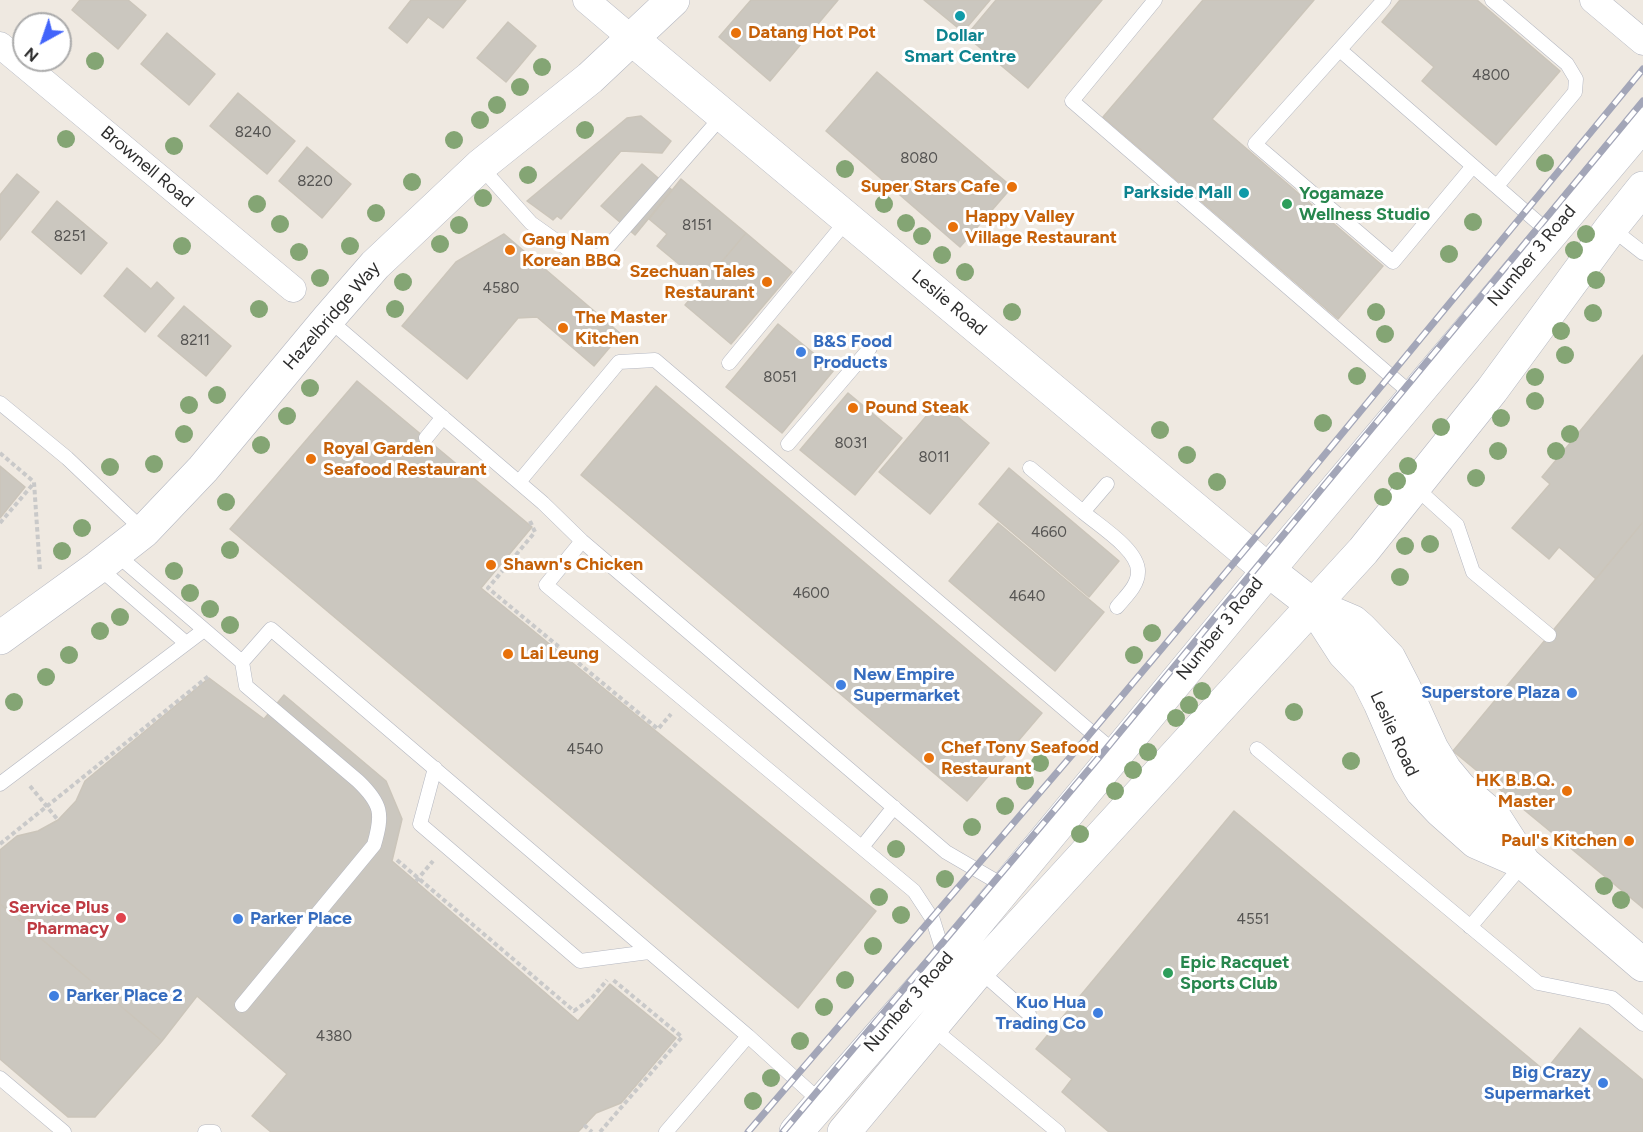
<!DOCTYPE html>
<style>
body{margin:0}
#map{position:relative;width:1643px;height:1132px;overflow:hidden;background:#efe9e1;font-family:Figtree,sans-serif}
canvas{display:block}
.north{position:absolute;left:12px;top:12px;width:60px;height:60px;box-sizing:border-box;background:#fff;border:2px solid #ababab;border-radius:50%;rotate:220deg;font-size:16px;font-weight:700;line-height:24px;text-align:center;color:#2e2e2e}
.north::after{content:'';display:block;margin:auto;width:21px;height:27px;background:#4264fb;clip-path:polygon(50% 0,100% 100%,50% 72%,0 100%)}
</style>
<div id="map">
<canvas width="1643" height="1132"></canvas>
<div class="north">N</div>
</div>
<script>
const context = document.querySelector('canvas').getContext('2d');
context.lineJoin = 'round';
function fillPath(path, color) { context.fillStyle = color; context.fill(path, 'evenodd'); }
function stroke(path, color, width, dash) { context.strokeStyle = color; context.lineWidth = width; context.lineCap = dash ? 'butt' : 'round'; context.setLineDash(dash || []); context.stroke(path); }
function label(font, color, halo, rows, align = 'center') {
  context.font = font + ' Figtree,sans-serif'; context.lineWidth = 6; context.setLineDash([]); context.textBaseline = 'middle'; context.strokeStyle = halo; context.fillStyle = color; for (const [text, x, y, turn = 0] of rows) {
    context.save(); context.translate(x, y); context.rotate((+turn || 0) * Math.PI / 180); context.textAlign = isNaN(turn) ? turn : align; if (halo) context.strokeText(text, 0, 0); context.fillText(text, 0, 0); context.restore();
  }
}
const building = new Path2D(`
 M80,0h48l18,15 -28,34 -46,-39z
 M411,0h55l-23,28 -15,-11 -21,26 -18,-15z
 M751,0h87l-68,81 -51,-44z
 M924,0h66l-27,32z
 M996,0h106l-74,88 -62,-52z
 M1203,0h111l-102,119 171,147 -45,53 -235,-202z
 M1400,0h77l83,71 -64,74 -74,-64 12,-14 -52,-45z
 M508,22l28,24 -30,36 -29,-24z
 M167,33l48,41 -26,31 -48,-41z
 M877,72l135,115 -52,60 -134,-116z
 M238,93l57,48 -28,33 -57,-48z
 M641,116l30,25 -9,12 -41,-2 -60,68 -4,-3 -4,4 -26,-19 100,-83z
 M307,147l44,37 -29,34 -43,-37z
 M642,164l30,26 -37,45 -34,-29z
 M17,174l22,18 -39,48v-45z
 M681,179l65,54 -43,51 -46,-38 10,-12 -18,-15z
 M57,201l50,42 -26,31 -49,-42z
 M746,233l46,39 -61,72 -46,-39z
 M504,234l117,100 -27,32 -57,-49 -19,1 -51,61 -65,-53 54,-64z
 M127,268l24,21 6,-7 17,16 -29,34 -41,-36z
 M184,306l47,40 -25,30 -48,-40z
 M778,324l56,46 -52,63 -56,-46z
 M1643,355v167l-47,57 -37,-32 -10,12 -37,-31 38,-44 -8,-7z
 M357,381l175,146 -51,61 395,323 -78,97 -568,-479z
 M656,386l386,327 -75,88 -386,-326z
 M848,393l54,45 -47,57 -55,-45z
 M939,401l50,42 -59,71 -51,-42z
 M0,466l25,21 -25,31z
 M1009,468l110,93 -30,36 -110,-93z
 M1643,522v386l-190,-157z
 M998,523l106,89 -49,59 -106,-90z
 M209,678l55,41 20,-24 102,86 16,38 -10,42 186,160 32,-37 66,54 -55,65 -25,10 -18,19h-307l-19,-16 35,-42 -90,-78 -35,45 -162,-137v-54l17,-14 21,-5 20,-11 18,-19 9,-20z
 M1234,811l311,260 35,-43 63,52v52h-534l-47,-40 10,-13 -36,-30z
 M0,904l162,137 -67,76h-27l-68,-58z`);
fillPath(building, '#cbc7bf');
stroke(building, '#cbc5ba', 1.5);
const lane = new Path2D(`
 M1155,0l-83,101 342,295
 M1384,0l-129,144 138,118 80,-96
 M1492,0l75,64 9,15 -1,13 -78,94
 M1340,50l211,184
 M480,166l51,57 41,29 28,4 123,-141
 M1611,228l32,25
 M328,319l215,184 39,38 364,311 60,35
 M729,363l119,-144
 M0,403l67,55 77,73
 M426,438l17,-21
 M788,444l82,-96
 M1030,468l53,44
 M519,482l100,-120 36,-2 462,394
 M1107,484l-24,28c15,13 56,38 55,60 0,14 -13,25 -21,35
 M1415,487l42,38 16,47 76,63
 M582,541l-36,44 368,306 19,29 12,38
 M116,554l126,108 4,24 112,95c24,23 25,33 16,64l-132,160
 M98,567l88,76
 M242,662l29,-33 477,407 -82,96
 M1257,749l281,234 74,15 31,26
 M435,768l-15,56 160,137 69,-9
 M0,784l204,-154
 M862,847l32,-40
 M1470,927l54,-64
 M979,970l50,44
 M931,1027l127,105
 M748,1036l73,66
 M0,1078l64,54
 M205,1132h9`);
const street = new Path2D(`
 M586,0l46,39
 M1593,0l50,42
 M0,45l293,244`);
const secondary = new Path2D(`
 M632,39l636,531 45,35 40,17 8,7 28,29 15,29 28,62 13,21 15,18 35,30 29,45 119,102
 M1313,605l31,48 23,24 13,26 29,67 13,21 19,20 35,31 48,21
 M0,638l98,-71 46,-36 59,-62 125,-150 47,-54 105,-99 110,-88 83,-78
 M796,1132l150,-172 344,-416 353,-420
 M844,1132l135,-162 384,-419 129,-161 119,-162 32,-40`);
stroke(lane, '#b4b7c1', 15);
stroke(street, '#b4b7c1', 27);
stroke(secondary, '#b4b7c1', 34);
stroke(new Path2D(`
 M0,453l34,29 6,89
 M530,521l5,11 -47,56 170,141 13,-15
 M0,523l34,-40
 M30,786l28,34
 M0,844l210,-169
 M397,860l177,151 18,-13 15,-18
 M416,881l17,-20
 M584,1125l8,7
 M600,1132l82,-95 -70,-58`), '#c9c9c9', 4, [4.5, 3]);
stroke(lane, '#fff', 14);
stroke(street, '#fff', 26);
stroke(secondary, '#fff', 33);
const rail = new Path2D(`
 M748,1132l336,-391 223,-265 336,-407
 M783,1132l318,-377 542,-654`);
stroke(rail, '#a3a6b8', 7);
stroke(rail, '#fff', 4.5, [14]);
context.fillStyle = '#84a574';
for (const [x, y] of [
 [95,61],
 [542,67],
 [520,87],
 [497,105],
 [480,120],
 [585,130],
 [66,139],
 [454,140],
 [174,146],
 [1545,163],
 [845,169],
 [528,175],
 [412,182],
 [483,198],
 [257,204],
 [884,204],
 [376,213],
 [1473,222],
 [906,223],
 [280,224],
 [459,225],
 [1586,234],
 [922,236],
 [440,244],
 [182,246],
 [350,246],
 [1574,250],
 [299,252],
 [1449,254],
 [942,255],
 [965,272],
 [320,278],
 [1596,280],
 [403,282],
 [259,309],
 [395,309],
 [1012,312],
 [1376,312],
 [1593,313],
 [1561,331],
 [1385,334],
 [1565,355],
 [1357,376],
 [1535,377],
 [310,388],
 [217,395],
 [1535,401],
 [189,405],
 [287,416],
 [1501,418],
 [1323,423],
 [1441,427],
 [1160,430],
 [184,434],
 [1570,434],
 [261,445],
 [1498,451],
 [1556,451],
 [1187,455],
 [154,464],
 [1408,466],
 [110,467],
 [1476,478],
 [1397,481],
 [1217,482],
 [1383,497],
 [226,502],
 [82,528],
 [1430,544],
 [1405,546],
 [230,550],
 [62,551],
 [174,571],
 [1400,577],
 [190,593],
 [210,609],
 [120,617],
 [230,625],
 [100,631],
 [1152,633],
 [69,655],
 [1134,655],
 [46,677],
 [1202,691],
 [14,702],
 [1189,705],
 [1294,712],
 [1176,718],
 [1148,752],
 [1351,761],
 [1040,763],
 [1133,770],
 [1025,781],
 [1115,791],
 [1005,806],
 [972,827],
 [1080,834],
 [896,849],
 [945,879],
 [1604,886],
 [879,897],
 [1621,900],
 [901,915],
 [873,946],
 [845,980],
 [824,1007],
 [800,1041],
 [771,1078],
 [753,1101]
]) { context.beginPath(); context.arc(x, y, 9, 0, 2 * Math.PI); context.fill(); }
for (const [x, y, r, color] of [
 [960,16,6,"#0f9aa8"],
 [736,33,6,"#e8710a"],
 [1012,187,6,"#e8710a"],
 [1244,193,6,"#0f9aa8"],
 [1287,204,6,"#2e9e5b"],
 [953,227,6,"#e8710a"],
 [510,250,6,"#e8710a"],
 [767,282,6,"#e8710a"],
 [563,328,6,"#e8710a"],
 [801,352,6,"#3f7fe0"],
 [853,408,6,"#e8710a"],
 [311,459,6,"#e8710a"],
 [491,565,6,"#e8710a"],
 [508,654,6,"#e8710a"],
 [841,685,6,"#3f7fe0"],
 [1572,693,6,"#3f7fe0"],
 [929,758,6,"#e8710a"],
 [1567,791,6,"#e8710a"],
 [1629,841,6,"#e8710a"],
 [121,918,6,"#e0444e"],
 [238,919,6,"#3f7fe0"],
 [1168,973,6,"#2e9e5b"],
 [54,996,6,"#3f7fe0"],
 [1098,1013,6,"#3f7fe0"],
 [1603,1083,6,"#3f7fe0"]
]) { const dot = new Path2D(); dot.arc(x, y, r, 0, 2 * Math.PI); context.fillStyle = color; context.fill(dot); stroke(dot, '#fff', 2); }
label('15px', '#555452', null, [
 ["4800",1491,76],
 ["8240",253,133],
 ["8080",919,159],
 ["8220",315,182],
 ["8151",697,226],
 ["8251",70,237],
 ["4580",501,289],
 ["8211",195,341],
 ["8051",780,378],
 ["8031",851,444],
 ["8011",934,458],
 ["4660",1049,533],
 ["4600",811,594],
 ["4640",1027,597],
 ["4540",585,750],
 ["4551",1253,920],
 ["4380",334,1037]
]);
label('bold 18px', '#c56008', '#fff', [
 ["Datang Hot Pot",748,33],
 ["Super Stars Cafe",1000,187,"right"],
 ["Happy Valley",965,217],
 ["Village Restaurant",965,238],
 ["Gang Nam",522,240],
 ["Korean BBQ",522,261],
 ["Szechuan Tales",755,272,"right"],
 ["Restaurant",755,293,"right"],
 ["The Master",575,318],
 ["Kitchen",575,339],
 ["Pound Steak",865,408],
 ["Royal Garden",323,449],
 ["Seafood Restaurant",323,470],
 ["Shawn's Chicken",503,565],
 ["Lai Leung",520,654],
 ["Chef Tony Seafood",941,748],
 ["Restaurant",941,769],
 ["HK B.B.Q.",1555,781,"right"],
 ["Master",1555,802,"right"],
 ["Paul's Kitchen",1617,841,"right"]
], 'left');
label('bold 18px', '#0d838f', '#fff', [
 ["Dollar",960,36],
 ["Smart Centre",960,57],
 ["Parkside Mall",1232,193,"right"]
]);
label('18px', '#2e2e2e', '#fff', [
 ["Brownell Road",147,167,40],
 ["Number 3 Road",1532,256,-50],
 ["Leslie Road",949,303,40],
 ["Hazelbridge Way",332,316,-49],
 ["Number 3 Road",1220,629,-51],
 ["Leslie Road",1394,734,65],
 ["Number 3 Road",909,1002,-49]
]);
label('bold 18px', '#27864d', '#fff', [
 ["Yogamaze",1299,194],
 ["Wellness Studio",1299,215],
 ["Epic Racquet",1180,963],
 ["Sports Club",1180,984]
], 'left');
label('bold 18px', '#366cbe', '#fff', [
 ["B&S Food",813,342],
 ["Products",813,363],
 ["New Empire",853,675],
 ["Supermarket",853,696],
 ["Superstore Plaza",1560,693,"right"],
 ["Parker Place",250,919],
 ["Parker Place 2",66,996],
 ["Kuo Hua",1086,1003,"right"],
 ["Trading Co",1086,1024,"right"],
 ["Big Crazy",1591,1073,"right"],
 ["Supermarket",1591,1094,"right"]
], 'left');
label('bold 18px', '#be3a42', '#fff', [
 ["Service Plus",109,908],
 ["Pharmacy",109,929]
], 'right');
</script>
